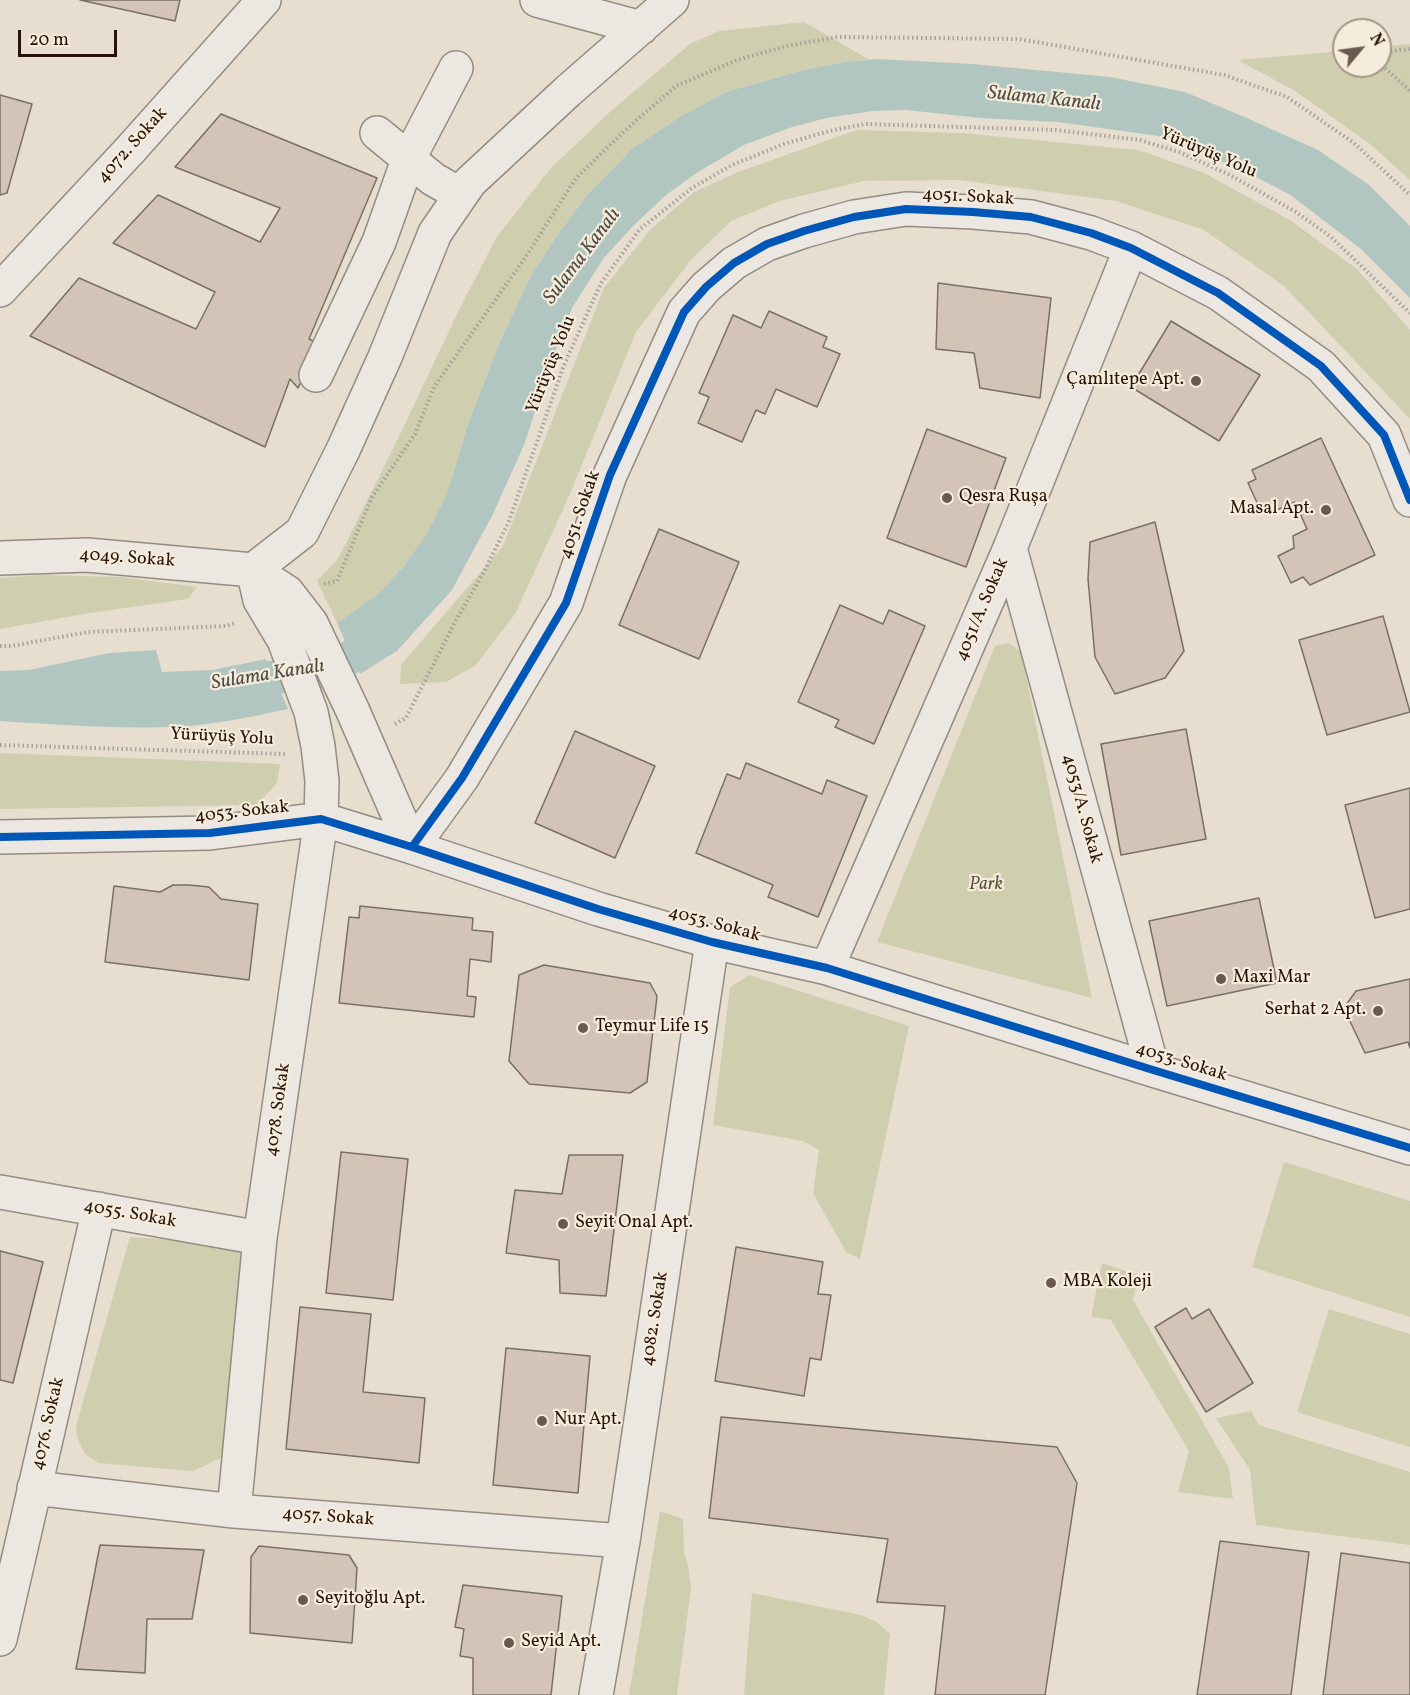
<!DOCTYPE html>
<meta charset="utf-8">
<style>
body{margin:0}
#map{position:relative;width:1410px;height:1695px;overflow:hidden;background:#e7ded0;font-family:Vollkorn,serif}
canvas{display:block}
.north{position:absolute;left:1332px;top:18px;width:60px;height:60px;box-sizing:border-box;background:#f5ecdb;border:2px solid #a39587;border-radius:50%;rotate:61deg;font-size:16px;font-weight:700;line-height:24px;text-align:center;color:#281209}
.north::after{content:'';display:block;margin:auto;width:21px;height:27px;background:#6b594f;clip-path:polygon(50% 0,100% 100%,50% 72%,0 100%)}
.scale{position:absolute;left:18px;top:30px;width:99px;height:27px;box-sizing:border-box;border:3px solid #281209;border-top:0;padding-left:8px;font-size:18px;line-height:21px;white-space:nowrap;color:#281209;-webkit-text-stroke:4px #f5ecdb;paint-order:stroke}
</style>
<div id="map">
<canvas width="1410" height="1695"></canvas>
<div class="north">N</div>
<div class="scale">20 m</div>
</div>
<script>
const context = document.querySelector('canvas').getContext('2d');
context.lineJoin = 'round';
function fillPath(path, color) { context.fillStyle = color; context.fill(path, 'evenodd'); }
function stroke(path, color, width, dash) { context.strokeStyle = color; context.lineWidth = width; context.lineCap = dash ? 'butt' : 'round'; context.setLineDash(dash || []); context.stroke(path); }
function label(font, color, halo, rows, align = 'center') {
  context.font = font + ' Vollkorn,serif'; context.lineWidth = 4.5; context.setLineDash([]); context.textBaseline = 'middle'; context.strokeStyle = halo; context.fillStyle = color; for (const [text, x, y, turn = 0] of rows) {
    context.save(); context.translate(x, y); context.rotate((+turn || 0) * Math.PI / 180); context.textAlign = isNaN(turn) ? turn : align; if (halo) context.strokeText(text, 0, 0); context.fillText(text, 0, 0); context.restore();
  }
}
fillPath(new Path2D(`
 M804,22l66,38 -25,2 -41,8 -78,22 -43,23 -50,33 -45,46 -30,40 -29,45 -30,65 -32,83 -20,67 -21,41 -23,32 -25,27 -41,29 -20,-42 21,-22 56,-112 65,-137 37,-72 54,-69 62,-59 78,-66 29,-13z
 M1410,44v136l-40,-36 -75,-53 -57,-31 106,-9v15h36v-19z
 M857,130l104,3 177,17 66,23 86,47 67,49 53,61v89l-126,-133 -80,-56 -88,-29 -156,-21 -96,1 -84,20 -49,20 -41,40 -54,71 -66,162 -55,120 -39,51 -30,17 -46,2 1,-19 102,-119 101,-258 46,-58 44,-38 44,-20z
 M39,575l81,2 77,10 -9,12 -98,14 -90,16v-51z
 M1009,643l12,9 71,346 -215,-56 118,-296z
 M0,753l280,11 -3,19 -20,22 -257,4z
 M749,975l160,51 -49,233 -14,-7 -33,-59 6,-43 -16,-9 -90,-16 17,-138z
 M1284,1162l126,39v116l-158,-50z
 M130,1237l100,7 11,10 6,15 -24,188 -30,14 -94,-8 -14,-9 -7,-14 -2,-14z
 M1102,1263l36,12 -5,25 96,168 4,31 -55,-7 11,-41 -78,-131 -20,-3z
 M1329,1309l81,25v113l-113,-35z
 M1251,1411l8,14 151,47v73l-154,-20 -6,-55 -34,-52z
 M660,1511l23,8 1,32 4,15 3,21 -14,108h-48z
 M752,1593l109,22 16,7 13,12 -6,61h-140z`), '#cfcfaf');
fillPath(new Path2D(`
 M877,59l96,5 137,13 75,15 62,26 71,32 50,34 42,42v72l-49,-49 -72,-55 -45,-23 -86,-35 -100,-14 -78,-4 -74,-8 -33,1 -47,7 -37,10 -45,17 -46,27 -32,23 -32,30 -31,34 -31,49 -21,54 -27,83 -31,69 -41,76 -55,61 -37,23 -23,-51 41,-29 25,-27 23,-32 21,-41 20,-67 32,-83 30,-65 29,-45 30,-40 45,-46 50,-33 43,-23 78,-22 41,-8z
 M156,650l6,22 51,-2 53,-11 22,50c-33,7 -66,14 -99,17 -63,4 -127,-1 -189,-5v-50l29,-1 80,-17z`), '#b2c6c1');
stroke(new Path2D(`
 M227,684l101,-14 45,-26 17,-16`), '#b2c6c1', 34);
const building = new Path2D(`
 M80,0h100l-5,21z
 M0,95l32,9 -25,89 -7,2z
 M221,114l156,64 -68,161 11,5 -22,44 -8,-9 -25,68 -235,-111 49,-58 117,51 19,-37 -102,-49 45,-48 102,47 20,-34 -105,-41z
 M938,283l113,15 -11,100 -60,-10 -6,-35 -38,-4z
 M769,311l58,26 -4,10 17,7 -23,53 -41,-18 -11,25 -9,-4 -14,32 -44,-19 11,-26 -10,-4 34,-78 28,13z
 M1171,321l89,54 -41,66 -88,-54z
 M927,429l79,29 -40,109 -79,-29z
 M1321,438l54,117 -65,30 -7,-8 -12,6 -13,-27 16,-8 -1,-12 14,-7 -12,-27 -25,11 -4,-9 -7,3 -11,-24 8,-4 -4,-9z
 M1155,522l29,129 -19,27 -50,16 -20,-37 -7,-78 2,-37z
 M659,529l80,33 -40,97 -80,-34z
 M840,605l43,19 6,-14 36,16 -51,118 -39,-17 4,-7 -41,-18z
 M1383,616l27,96 -83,23 -28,-95z
 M1186,729l20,110 -85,16 -20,-111z
 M575,731l80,35 -40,92 -80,-35z
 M746,763l76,31 5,-14 40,16 -49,121 -50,-20 5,-12 -77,-32 31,-79 13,5z
 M1410,788v121l-35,9 -30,-113z
 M173,885h16l20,2 12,12 37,5 -9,76 -144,-18 9,-76 46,6z
 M1259,898l18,85 -110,23 -18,-85z
 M360,906l113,12 -1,12 21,2 -2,30 -21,-3 -3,37 9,1 -2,20 -135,-14 10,-86 10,1z
 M544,965l106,18 7,13 -10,86 -17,11 -101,-9 -20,-23 10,-86z
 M1410,979v69l-2,-6 -43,11 -17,-36 -2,-12 10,-14z
 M341,1152l67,7 -15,141 -67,-7z
 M569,1155h54l-17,141 -46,-3 -1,-33 -53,-7 9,-63 47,4z
 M736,1247l87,15 -5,32 13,1 -10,65 -11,-2 -6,38 -89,-15z
 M0,1251l43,11 -30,121 -13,-3z
 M300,1307l71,7 -8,78 62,6 -6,65 -133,-14z
 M1186,1308l6,11 17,-10 44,74 -47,29 -51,-85z
 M506,1348l84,8 -12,137 -85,-8z
 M721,1417l336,30 20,36 -32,212h-110l10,-89 -68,-4 11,-63 -179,-21z
 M1220,1541l89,11 -18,143h-94z
 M100,1545l104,5 -12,69h-45l-2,54 -69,-4z
 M259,1546l90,9 8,13 -5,75 -102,-10 1,-76z
 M1341,1553l69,10v132h-87z
 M463,1585l99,11 -11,99h-78v-37l-13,-2 4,-27 -9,-2z`);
fillPath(building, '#d4c4b7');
stroke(building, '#787068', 1.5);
const minor = new Path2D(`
 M537,0l104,28
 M377,133l56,46 28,16
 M0,290l131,-141 133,-149
 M316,375l63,-133 29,-82 48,-92
 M1010,548l143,522
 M0,558l87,-3 166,15 49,-38 41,-82 42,-93 50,-124 35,-51 98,-91 104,-91
 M0,837l210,-4 111,-14 91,28 186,62 114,33 115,26 326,102 257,78
 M412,847l50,-69 104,-175 44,-128 74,-163 22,-25 28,-24 33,-19 37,-13 50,-14 52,-8 67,3 58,5 60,16 40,15 87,45 103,73 63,69 26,65
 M827,968l183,-420 121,-300
 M0,1192l260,46
 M34,1488l200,23 389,30
 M234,1511l26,-273 61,-419 1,-38 -4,-35 -7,-34 -27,-72 -24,-40 -7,-30 34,22 24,31 41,86 60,138
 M0,1639l99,-430
 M596,1695l27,-154 89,-599`);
stroke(minor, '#938c82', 36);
stroke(new Path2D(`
 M1410,49c-11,1 -22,1 -28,11l1,6 27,25
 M324,584l13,-3 35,-84 43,-63 19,-47 93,-132 49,-77 55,-53 45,-39 61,-26 50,-14 50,-9 182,2 205,36 63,22 67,46 56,52
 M0,646h11l77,-14 138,-6 9,-3
 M395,724l11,-6 48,-94 31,-54 24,-49 55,-156 37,-82 39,-54 52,-41 40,-23 52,-21 45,-13 36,-7 191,6 84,10 39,12 49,22 68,38 35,25 79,76
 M0,745l285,9`), '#a6a09a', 4, [1.5, 3]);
stroke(minor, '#ece7e0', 33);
stroke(new Path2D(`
 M0,837l210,-4 111,-14 91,28 186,62 114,33 115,26 326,102 257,78
 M412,847l50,-69 104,-175 44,-128 74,-163 22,-25 28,-24 33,-19 37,-13 50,-14 52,-8 67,3 58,5 60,16 40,15 87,45 103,73 63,69 26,65`), '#0057b8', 8);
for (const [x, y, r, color] of [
 [1196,381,6,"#6b594f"],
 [947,498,6,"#6b594f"],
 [1326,510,6,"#6b594f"],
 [1221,979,6,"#6b594f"],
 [1378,1011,6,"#6b594f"],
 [583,1028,6,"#6b594f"],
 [563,1224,6,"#6b594f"],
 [1051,1283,6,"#6b594f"],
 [542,1421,6,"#6b594f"],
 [303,1600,6,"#6b594f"],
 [509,1643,6,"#6b594f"]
]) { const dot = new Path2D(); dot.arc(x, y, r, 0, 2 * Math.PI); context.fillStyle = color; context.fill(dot); stroke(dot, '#f5ecdb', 2); }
label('18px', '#281209', '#f5ecdb', [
 ["4072. Sokak",133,146,-48],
 ["Yürüyüş Yolu",1208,154,23],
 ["4051. Sokak",968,198,3],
 ["Yürüyüş Yolu",552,365,-68],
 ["4051. Sokak",581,515,-71],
 ["4049. Sokak",127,559,4],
 ["4051/A. Sokak",983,610,-67],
 ["Yürüyüş Yolu",222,738,3],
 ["4053/A. Sokak",1081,809,75],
 ["4053. Sokak",242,813,-6],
 ["4053. Sokak",714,925,15],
 ["4053. Sokak",1181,1063,17],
 ["4078. Sokak",279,1110,-82],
 ["4055. Sokak",130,1215,10],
 ["4082. Sokak",656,1319,-81],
 ["4076. Sokak",49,1424,-77],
 ["4057. Sokak",328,1518,4]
]);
label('18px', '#281209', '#f5ecdb', [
 ["Çamlıtepe Apt.",1184,381,"right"],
 ["Qesra Ruşa",959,498],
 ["Masal Apt.",1314,510,"right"],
 ["Maxi Mar",1233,979],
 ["Serhat 2 Apt.",1366,1011,"right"],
 ["Teymur Life 15",595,1028],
 ["Seyit Onal Apt.",575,1224],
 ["MBA Koleji",1063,1283],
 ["Nur Apt.",554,1421],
 ["Seyitoğlu Apt.",315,1600],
 ["Seyid Apt.",521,1643]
], 'left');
label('italic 18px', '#5b503a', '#f5ecdb', [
 ["Park",986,886]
]);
label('italic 20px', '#504e47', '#f5ecdb', [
 ["Sulama Kanalı",1044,100,6],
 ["Sulama Kanalı",583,257,-53],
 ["Sulama Kanalı",268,676,-9]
]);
</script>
